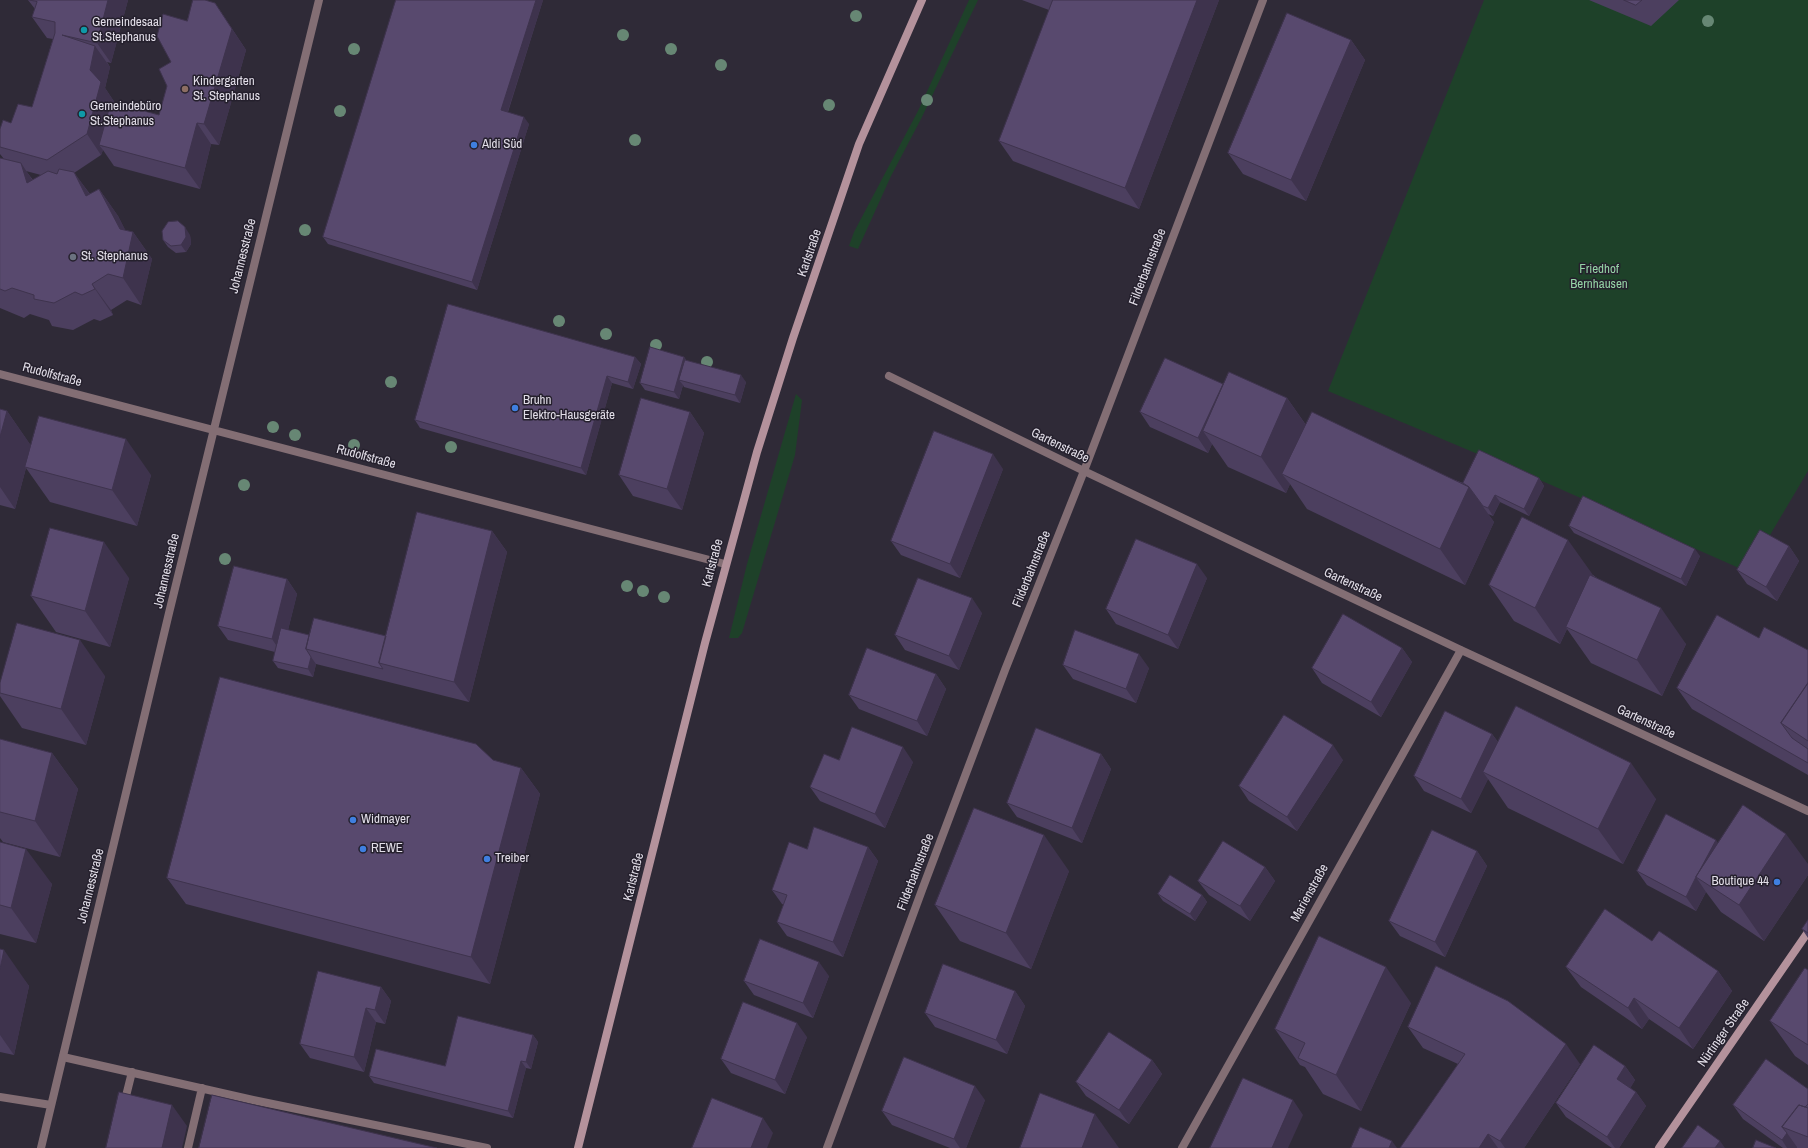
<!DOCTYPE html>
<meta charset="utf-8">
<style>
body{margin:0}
canvas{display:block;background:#2f2a37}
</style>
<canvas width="1808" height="1148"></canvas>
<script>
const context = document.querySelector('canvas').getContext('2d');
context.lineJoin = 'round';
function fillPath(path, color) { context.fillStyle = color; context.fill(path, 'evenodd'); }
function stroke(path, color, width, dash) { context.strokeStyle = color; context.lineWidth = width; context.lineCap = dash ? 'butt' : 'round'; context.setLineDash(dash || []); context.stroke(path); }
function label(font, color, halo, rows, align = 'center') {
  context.font = font + ' "Archivo Narrow",sans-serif'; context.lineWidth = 3; context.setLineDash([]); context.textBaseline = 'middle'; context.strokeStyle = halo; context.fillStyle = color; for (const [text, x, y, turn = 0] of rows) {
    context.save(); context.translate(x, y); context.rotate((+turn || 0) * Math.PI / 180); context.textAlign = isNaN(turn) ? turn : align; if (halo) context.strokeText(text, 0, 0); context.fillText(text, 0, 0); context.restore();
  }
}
fillPath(new Path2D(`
 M969,0h9l-57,119 -30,57 -33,73 -9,-3 5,-14 65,-123z
 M1484,0h324v471l-60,101 -199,-88 -221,-93z
 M796,394l6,6 -7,55 -53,178 -4,5h-9l18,-74z`), '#1e4129');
stroke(new Path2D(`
 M63,1057l190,43 234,48
 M124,1104l8,-32
 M188,1148l14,-60`), '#836e74', 8);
stroke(new Path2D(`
 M0,374l725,190
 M889,376l195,95 377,179 347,161
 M0,1097l51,8
 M41,1148c91,-383 183,-766 278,-1148
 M827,1148l95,-258 83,-220 79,-199 179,-471
 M1182,1148l279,-498`), '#836e74', 8);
stroke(new Path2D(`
 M578,1148l127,-505 52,-191 36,-114 66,-194 63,-144
 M1659,1148l149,-216`), '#b4929c', 8);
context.fillStyle = '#678774';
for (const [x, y] of [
 [856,16],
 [1708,21],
 [623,35],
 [354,49],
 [671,49],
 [721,65],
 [927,100],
 [829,105],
 [340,111],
 [635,140],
 [305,230],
 [559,321],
 [606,334],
 [656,345],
 [707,362],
 [391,382],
 [273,427],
 [295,435],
 [354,445],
 [451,447],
 [244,485],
 [225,559],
 [627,586],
 [643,591],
 [664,597]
]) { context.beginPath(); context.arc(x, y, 6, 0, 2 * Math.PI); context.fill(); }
fillPath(new Path2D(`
 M28,0h100l-17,63 -4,-1 3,5 -5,21 10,15 44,12 8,-29 4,-24 16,-41 28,-18 31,47 -27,95 -8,-1 -11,45 -86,-23 -11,-16 -2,5 -27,18 16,21 9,-5 19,27 7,14 8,2 19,27 -11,46 -14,-5 -16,10 2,5 -13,6 -6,-2 -21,11 -21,-4 -3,-6 -19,-6 -6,4 -24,-10v-150l4,1 -4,-5v-25l11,-6 21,-16 21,-68 -6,-1 -15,-21 3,-8zM26,171l15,4 -8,5z
 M396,0h147l-35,112 21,12 -52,166 -149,-46 -5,-7z
 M1022,0h197l-80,209 -126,-48 -14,-20 50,-131z
 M1589,0h90l-28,26z
 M1351,40l14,20 -59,141 -63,-27 -15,-21z
 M190,235l1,9 -5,8 -10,1 -8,-6 -5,-7z
 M635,357l6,7 -8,25 -21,-6 -26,92 -166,-47 -5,-8z
 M684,357l2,3 60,22 -6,21 -56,-16 -1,-2 -4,14 -34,-9 -5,-7z
 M1223,384v1l64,13 19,27 157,58 76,-5 5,8 -15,30 -29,-14 -7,14 -5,-2 6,8 -29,63 -158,-76 -17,-25 -4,9 -58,-26 -16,-23 -4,9 -58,-26 -10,-15z
 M0,409l7,2 24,35 120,29 -14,51 -87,-24 -24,-34 -11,41 -15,-4z
 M690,412l14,21 -22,77 -49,-14 -14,-21z
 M1003,469l-43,109 -59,-23 -10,-14z
 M1569,526l131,30 -14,30 -112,-53z
 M492,531l15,21 -38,150 -153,-38 -3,13 -35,-9 -5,-7 2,-9 -47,-12 -10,-14 69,-47 10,15 -9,36 21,5 77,1z
 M1789,546l10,15 -22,40 -30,-17 -10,-14z
 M1593,575l93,69 -24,52 -71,-33 -24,-34 -7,15 -46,-23 -25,-36z
 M129,578l-19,69 -54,-15 -25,-36z
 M1207,578l-29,71 -62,-25 -10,-15z
 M982,613l-23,57 -54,-20 -10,-15z
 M1759,638l49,12v125l-116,-66 -15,-21z
 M1402,648l10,14 -31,55 -59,-34 -10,-15z
 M1063,665l86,3 -13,35 -63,-24z
 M936,674l10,15 -19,47 -68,-27 -10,-14z
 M105,676l-19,69 -64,-17 -22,-32v-13z
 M1492,734l6,8 158,57 -33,65 -115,-56 -20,-29 -17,34 -47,-22 -10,-15z
 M0,739l52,14 26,36 -18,68 -57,-15 -3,-4z
 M1101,754l10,15 -29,74 -65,-26 -10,-14z
 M493,760l28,8 19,26 -50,190 -304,-80 -19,-26z
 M1343,760l-46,71 -48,-30 -10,-15z
 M913,762l-28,66 -65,-27 -10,-14z
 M0,842l52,42 -16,59 -36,-9z
 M1718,843l90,21v11l-44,66 -43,-29 -15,-20 -10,19 -49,-26 -10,-14z
 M868,847l10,14 -35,96 -56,-21 -10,-14 7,-17 -2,-1 -10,-14 35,-41z
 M1477,851l10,15 -42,91 -45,-21 -11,-15z
 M1265,867l10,14 -25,40 -41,-26 -11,-14z
 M1069,871l-38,98 -71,-28 -25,-36z
 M1158,894l44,1 5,7 -12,19 -32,-20z
 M1808,920v18l-6,-9z
 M1652,941l66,30 14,20 -39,58 -44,-30 -7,10 -61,-42 -15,-20z
 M0,949l29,37 -15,69 -14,-3z
 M1808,970v95l-13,-9 -25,-35z
 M829,976l-16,42 -59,-23 -10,-14z
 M381,987l10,14 -6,23 -9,-2 -12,50 -54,-14 -10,-14z
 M1015,991l10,15 -18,48 -72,-27 -10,-14z
 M1411,1003l-50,108 -38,-17 -18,-27 -5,-2 -25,-36z
 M1408,1027l172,37 -56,84h-124l58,-84 -35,-16z
 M533,1035l5,7 -7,27 -5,-1 -13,50 -139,-35 -5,-7 76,-10z
 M807,1037l-22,57 -54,-21 -10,-14z
 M1152,1060l10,14 -33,50 -43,-28 -10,-14z
 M1625,1066l10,14 -5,8 6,4 10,14 -27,42h-7l-46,-31 -10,-14z
 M1808,1089v59h-25l-40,-29 -10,-14z
 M985,1100l-19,48h-16l-58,-23 -10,-14z`), '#4c3f5f');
fillPath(new Path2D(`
 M108,0h20l-17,63 -14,-20z
 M536,0h7l-37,117 -5,-7z
 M1197,0h22l-80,209 -14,-21z
 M215,3l31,47 -27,95 -15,-21z
 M1351,40l14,20 -59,141 -15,-21z
 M95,46l15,21 -5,21 10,15 -11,44 -5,-2 4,5 -2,5 -14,-21 3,-64z
 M524,117l5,7 -52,166 -5,-8z
 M197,123l14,21 -11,45 -15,-21z
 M21,163l18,27 -12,-7z
 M74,172l19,27 -7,-3z
 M99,189l19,27 13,25 2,-9 19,27 -11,46 -18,-27 -3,-49z
 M185,227l5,8 1,9 -5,8 -5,-7z
 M92,284l19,26 2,5 -18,-26z
 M635,357l6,7 -8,25 -5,-7z
 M684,357l5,7 -10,16 4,5 -4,14 -5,-7z
 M741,375l5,7 -6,21 -5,-8z
 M607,376l5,7 -26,92 -5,-7z
 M1223,384l10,14 -30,33 9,13 -4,9 -10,-15z
 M1287,398l25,36 -30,40 8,10 -4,9 -25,-36z
 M7,411l25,36 -7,20 1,1 -11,41 -15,-22v-50z
 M690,412l14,21 -22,77 -15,-21z
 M126,439l25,36 -14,51 -25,-36z
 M993,454l10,15 -43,109 -10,-14z
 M1539,478l5,8 -15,30 -5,-7z
 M1469,487l25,35 -29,63 -25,-36z
 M1495,495l5,7 -7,14 -5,-8z
 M492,531l15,21 -38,150 -15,-20z
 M1568,540l25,35 -25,53 -2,-1 1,2 -7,15 -25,-36z
 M104,542l25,36 -19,69 -25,-36z
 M1789,546l10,15 -22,40 -11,-14z
 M1695,549l5,7 -14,30 -5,-7z
 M1197,564l10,14 -29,71 -10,-14z
 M287,579l10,15 -15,60 -10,-15z
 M972,598l10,15 -23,57 -10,-14z
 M1661,608l25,36 -24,52 -25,-36z
 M80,640l25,36 -19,69 -25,-36z
 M1402,648l10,14 -31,55 -10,-15z
 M1139,654l10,14 -13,35 -10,-14z
 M311,657l5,7 -3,13 -5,-8z
 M936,674l10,15 -19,47 -10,-15z
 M1492,734l10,14 -19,24 5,7 -17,34 -10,-14z
 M1333,745l10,15 -46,71 -10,-14z
 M903,747l10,15 -28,66 -10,-14z
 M52,753l26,36 -18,68 -25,-36z
 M1101,754l10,15 -29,74 -10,-15z
 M1631,763l25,36 -33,65 -25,-35z
 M521,768l19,26 -50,190 -19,-27z
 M1786,834l22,30v11l-44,66 -25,-36z
 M1044,835l25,36 -38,98 -25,-36z
 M1716,840l10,15 -30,22z
 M868,847l10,14 -35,96 -10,-15z
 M26,849l26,35 -16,59 -25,-35z
 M1477,851l10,15 -42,91 -10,-15z
 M1265,867l10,14 -25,40 -10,-15z
 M1696,877l10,15 -10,19 -10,-14z
 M1202,895l5,7 -12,19 -5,-7z
 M4,950l25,36 -15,69 -14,-20v-66z
 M819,962l10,14 -16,42 -10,-15z
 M1386,967l25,36 -50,108 -25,-36z
 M1718,971l14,20 -39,58 -14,-21z
 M381,987l10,14 -6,23 -10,-14z
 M1015,991l10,15 -18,48 -11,-14z
 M1634,998l15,21 -7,10 -14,-21z
 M366,1008l10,14 -12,50 -10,-15z
 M797,1023l10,14 -22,57 -10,-14z
 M533,1035l5,7 -7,27 -5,-7z
 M1566,1044l14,20 -56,84h-19l-5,-7z
 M1152,1060l10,14 -33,50 -10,-14z
 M521,1061l5,7 -13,50 -5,-7z
 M1625,1066l10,14 -8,14 -10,-15z
 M975,1086l10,14 -19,48h-6l-6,-9z
 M1636,1092l10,14 -27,42h-4l-8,-11z
 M1293,1100l10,15 -15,33h-16z
 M172,1105l15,21 -5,22h-20z
 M1095,1114l24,34h-37z
 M763,1118l10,15 -6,15h-16z
 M1787,1133l10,14v1h-10l-5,-8z
 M1488,1134l10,14h-19z
 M1392,1141l5,7h-8z
 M1720,1141l5,7h-10z`), '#3e334d');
const building = new Path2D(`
 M30,0h78l-11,43 -35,-8 33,11 -5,24 11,12 -14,52 -40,26 -47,-13v-18l3,-9 8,3 7,-19 14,3 23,-74v-11l-23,-5 5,-15z
 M193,0h12l10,3 17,26 -28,95 -7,-1 -12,45 -86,-23 12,-43 48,13 8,-29 -8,-17 12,-7 -14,-26 6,-22 24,7z
 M396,0h140l-35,110 23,7 -52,165 -149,-45z
 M1053,0h144l-72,188 -126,-47z
 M1624,0h18l-6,5z
 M1287,13l64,27 -60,140 -63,-27z
 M0,158l21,5 6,20 21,-12 9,3 2,-5 15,3 12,24 13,-7 21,40 13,3 -10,46 -15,-4 -16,10 3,5 -13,6 -7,-3 -21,11 -20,-4v-4l-22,-7 -7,3 -5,-2z
 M178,221l7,6 1,10 -5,8 -10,1 -8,-6 -1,-9 6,-9z
 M448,304l187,53 -7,25 -21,-6 -26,92 -166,-48z
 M650,347l34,10 -10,35 -34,-9z
 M1165,358l58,26 -25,54 -58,-26z
 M685,360l56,15 -6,20 -56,-15z
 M1229,372l58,26 -26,59 -58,-26z
 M641,398l49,14 -23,77 -48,-14z
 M0,409l7,2 -7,26z
 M1312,412l157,75 -29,62 -158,-75z
 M39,416l87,23 -14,51 -87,-23z
 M934,431l59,23 -43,110 -59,-23z
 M1479,450l60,28 -15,31 -29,-14 -7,13 -5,-2 -14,-19 -6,-4z
 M1583,496l112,53 -14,30 -112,-53z
 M417,512l75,19 -38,151 -75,-19z
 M1522,517l46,23 -33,68 -46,-23z
 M50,528l54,14 -19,69 -54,-15z
 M1760,530l29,16 -23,41 -29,-17z
 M1136,539l61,25 -29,71 -62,-26z
 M234,566l53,13 -15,60 -54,-13z
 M1590,575l71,33 -24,52 -71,-33z
 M918,578l54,20 -23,58 -54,-21z
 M1343,614l59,34 -31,54 -59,-34z
 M1717,615l42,23 5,-11 44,23v33l-27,40 11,15 16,11v14l-131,-75z
 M314,618l72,18 -7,27 4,6 -77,-20z
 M17,623l63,17 -19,69 -61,-16v-10z
 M281,628l28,7 -3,14 5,8 -3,12 -35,-8z
 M1075,630l64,24 -13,35 -63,-24z
 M867,648l69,26 -19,47 -68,-26z
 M220,677l256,67 17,16 28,8 -50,189 -304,-79z
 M1808,683v58l-27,-18z
 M1516,706l115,57 -33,66 -115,-57z
 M1445,711l47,23 -31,65 -47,-23z
 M1284,715l49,30 -46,72 -48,-31z
 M852,727l51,20 -28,67 -65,-27 14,-33 15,6z
 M1036,728l65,26 -29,74 -65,-25z
 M0,739l52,14 -17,68 -35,-9z
 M1743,805l43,29 -47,71 -43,-28z
 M974,808l70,27 -38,98 -71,-28z
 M1666,814l50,26 -15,28 -5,9 -10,20 -49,-26z
 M814,827l54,20 -35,95 -56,-20 10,-27 -15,-5 17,-48 18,7z
 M1432,830l45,21 -42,91 -46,-21z
 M1223,841l42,26 -25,39 -42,-25z
 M0,842l26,7 -15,59 -11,-3z
 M1170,875l32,20 -12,19 -32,-20z
 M1605,909l47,32 7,-10 59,40 -39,57 -45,-30 -6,10 -62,-41z
 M1808,920v13l-6,-4z
 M1319,936l67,31 -50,108 -38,-17 7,-15 -30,-14z
 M760,939l59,23 -16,41 -59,-22z
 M0,949l4,1 -4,19z
 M943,964l72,27 -19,49 -71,-27z
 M1436,966l72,35 58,43 -66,97 -12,-7 -9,14h-79l65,-94 -57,-27z
 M1805,968l3,2v75l-38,-24z
 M318,971l63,16 -6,23 -9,-2 -12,49 -54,-13z
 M743,1002l54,21 -22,57 -54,-21z
 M458,1016l75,19 -7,27 -5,-1 -13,50 -139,-35 7,-27 69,17z
 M1109,1032l43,28 -33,50 -43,-28z
 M1594,1045l31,21 -8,13 19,13 -29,45 -51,-34z
 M904,1057l71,29 -21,53 -72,-28z
 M1766,1059l42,30v15l-3,3 -6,-2 -17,22 5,6 -5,7 -49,-35z
 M1243,1078l50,22 -21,48h-62z
 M119,1092l53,13 -10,43h-56z
 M1040,1093l55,21 -13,34h-62z
 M212,1095l225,53h-238z
 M712,1098l51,20 -12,30h-59z
 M1799,1105l9,3v29l-26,-10z
 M1698,1125l22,16 -5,7h-33z
 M1360,1127l32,14 -3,7h-38z
 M1756,1140l20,8h-23z`);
fillPath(building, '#58496e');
stroke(building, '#3e334d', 1);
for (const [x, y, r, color] of [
 [84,30,4,"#0f9aa8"],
 [185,89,4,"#8d6e63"],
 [82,114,4,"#0f9aa8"],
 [474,145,4,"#3f7fe0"],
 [73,257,4,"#6b7280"],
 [515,408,4,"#3f7fe0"],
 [353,820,4,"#3f7fe0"],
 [363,849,4,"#3f7fe0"],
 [487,859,4,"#3f7fe0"],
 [1777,882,4,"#3f7fe0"]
]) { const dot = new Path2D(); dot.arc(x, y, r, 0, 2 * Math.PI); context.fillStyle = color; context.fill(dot); stroke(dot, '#25202d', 1.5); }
label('13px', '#e2dee8', '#25202d', [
 ["Gemeindesaal",92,23],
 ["St.Stephanus",92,38],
 ["Kindergarten",193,82],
 ["St. Stephanus",193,97],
 ["Gemeindebüro",90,107],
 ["St.Stephanus",90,122],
 ["Aldi Süd",482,145],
 ["St. Stephanus",81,257],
 ["Bruhn",523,401],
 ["Elektro-Hausgeräte",523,416],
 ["Widmayer",361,820],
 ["REWE",371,849],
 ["Treiber",495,859],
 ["Boutique 44",1769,882,"right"]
], 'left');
label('13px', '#e2dee8', '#25202d', [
 ["Karlstraße",810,253,-71],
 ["Johannesstraße",243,256,-76],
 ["Filderbahnstraße",1148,267,-69],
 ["Rudolfstraße",52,375,15],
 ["Gartenstraße",1060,446,26],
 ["Rudolfstraße",366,457,15],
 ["Karlstraße",713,563,-75],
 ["Filderbahnstraße",1032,569,-68],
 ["Johannesstraße",167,571,-77],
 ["Gartenstraße",1353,585,25],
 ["Gartenstraße",1646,722,25],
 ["Filderbahnstraße",916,872,-69],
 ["Karlstraße",634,877,-76],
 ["Johannesstraße",91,886,-76],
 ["Marienstraße",1310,893,-61],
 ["Nürtinger Straße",1724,1033,-55]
]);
label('13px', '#94d3a5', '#25202d', [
 ["Friedhof",1599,270],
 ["Bernhausen",1599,285]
]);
</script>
